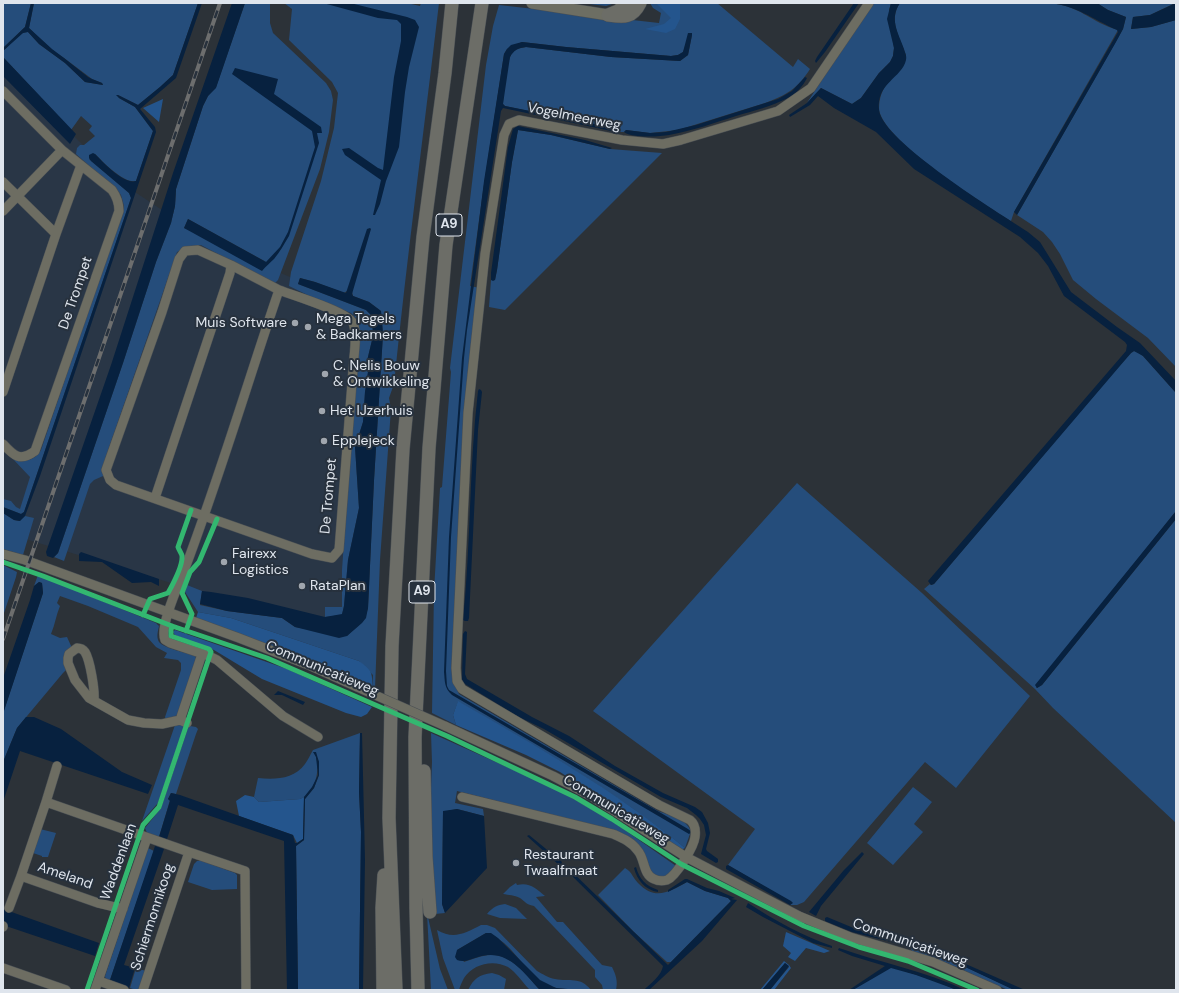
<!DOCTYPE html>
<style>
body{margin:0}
#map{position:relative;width:1179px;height:993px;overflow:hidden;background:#2c3238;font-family:"DM Sans",sans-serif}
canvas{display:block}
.frame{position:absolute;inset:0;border:4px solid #dfe5ed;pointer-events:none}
</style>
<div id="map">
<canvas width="1179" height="993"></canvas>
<div class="frame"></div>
</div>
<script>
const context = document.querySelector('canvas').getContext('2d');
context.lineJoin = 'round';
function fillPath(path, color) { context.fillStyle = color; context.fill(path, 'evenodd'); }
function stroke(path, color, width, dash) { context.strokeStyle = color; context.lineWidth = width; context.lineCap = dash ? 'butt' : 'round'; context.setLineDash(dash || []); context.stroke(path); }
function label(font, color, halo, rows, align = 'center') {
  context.font = font + ' "DM Sans",sans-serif'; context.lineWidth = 4; context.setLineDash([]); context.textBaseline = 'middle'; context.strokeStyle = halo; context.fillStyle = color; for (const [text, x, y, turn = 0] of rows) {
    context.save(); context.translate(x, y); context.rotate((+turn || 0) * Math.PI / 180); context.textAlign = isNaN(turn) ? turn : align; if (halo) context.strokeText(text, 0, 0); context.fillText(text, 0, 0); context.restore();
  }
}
fillPath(new Path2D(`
 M3,67l120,117 39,26 102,56 114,48 -18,298 -43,15 -295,-89 -19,-17z`), '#293646');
fillPath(new Path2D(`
 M3,3h28l-6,24 -22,21z
 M34,3h164l-25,72 -13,12 -22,18 -20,-10 1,3 16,9 18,24 -17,50c-12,3 -33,-19 -41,-27l-6,5 40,34 2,5 -107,314 -3,2 -18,-7v-8l8,2 5,6 4,2 10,-32 -17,-18c11,3 22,2 28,-9l83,-244 -3,-11 -3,-4 -42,-37 1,-6 3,-3h4l11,-9 -6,-6 3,-4 -11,-10 -10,14 -68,-73v-6c7,-5 16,-20 25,-19l11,12 26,19 20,19 18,3 -1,-2 -10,-4 -28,-21 -12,-8 -23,-22z
 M245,3h29l-4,1v19l3,10 53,50 5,8 2,9 -4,32 -9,37 -42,111 -3,3h-3l-71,-38 -15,2 -9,5 -71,204 -3,12v8l-9,4 -4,4 -26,77 -10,-4 4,-4 65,-190 33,-101 15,-39 4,-17 1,-17 27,-83 5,-10 8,-9zM188,219l80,44 -84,-35z
 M284,3h123l13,3 1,-3h18c-15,127 -32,254 -45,381l-5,14 2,11 -11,151 -5,129 -3,-2 1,-12 -14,-14 -128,-43 -33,-6 -13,-20 2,-7 15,6 -2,14 27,6 55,7 13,9 52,9c11,-11 17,-12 21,-28l6,-128 9,-146 -2,-23 -12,-9 -16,-6 -1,-4 -5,-1 -3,2 -29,-11 -15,-4 -2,6 68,26 6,6 1,20 -6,25 1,11 -3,20 -2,30 -8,25 4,61 -11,52 -4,46 -2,9 -17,2v-10h17v-37l17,-244 -3,-8 -5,-5 -29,-11 -33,-16 2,-14 30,-91 13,-53 4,-35 -6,-11 -43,-42 3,-31z
 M581,3h34l-9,3z
 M650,3h67l76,64 5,-8 12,10c-12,19 -23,26 -45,34l-87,27 -28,3 -24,-3 -2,2h-8v-3l-111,-23 -2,-2c1,-11 3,-47 11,-53 4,-3 8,-3 12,-4l85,10 69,4 8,-6 4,-20 -6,9 -3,8 -5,3 -7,1 -105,-9 -44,-5 -15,7 -3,5 -21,137 -13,95 10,2 -26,394 5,12 199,117c13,5 27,7 33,20l-6,17c-70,-57 -149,-102 -227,-146l-5,13 3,10 -24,-12 2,-122 6,-103 2,-1 9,-115 -1,-4 36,-303 7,-39 6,-21 160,18 2,-10 -8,-5z
 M874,3h17l-2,7 5,38 -1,8 -3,6 -11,11 -18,25 -9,6 -31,-16 -14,15 32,-50z
 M900,3h148c24,2 32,9 52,20 6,3 12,5 18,7l-104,182 -3,9c-26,-16 -132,-83 -132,-113 0,-9 3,-19 9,-25 2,-4 6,-6 8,-9 4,-6 7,-13 10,-19 -6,-17 -18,-35 -6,-52z
 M1097,3h78l-25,12 -17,2 -2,12 20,-2 25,-7v347l-28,-29 -52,-39 -23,-19 -13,-26 -8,-12 -9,-10 -26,-17 106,-186 3,-12 -18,-7z
 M518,130l33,5 59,14 52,4 -157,157 -16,-3 2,-27h4l2,-10 15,-108z
 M1134,351l5,2 4,3 33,37v118l-140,176 1,1 5,-3 134,-166v304l-123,-115 -18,-19 -111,-100 6,-5 1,1 3,-1 178,-210 19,-21z
 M797,483l125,110 108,103 -74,92 -31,-26 -121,140 -7,3h-7l2,-2 -64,-38 27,-36 -162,-118z
 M3,513l11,7 5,1 6,-5 9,2 -11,37 -20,-6z
 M3,565l14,7 -1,5 -13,39z
 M38,575l118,48 3,3c-1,5 -3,11 0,16 6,7 27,10 36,14l2,4 -19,54 -5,4 -7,2 -1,-3 16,-47v-7l-3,-3 -14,-2 3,-5 -11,-6 -18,-20 -50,-21 -28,-10 -3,7 3,3c-4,9 -5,19 -9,28l9,4 7,-1 5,11 -5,21 -4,4 -46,55 -14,34v-49l40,-120 -1,-10 -3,-1 -5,4z
 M185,724l-27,79 -16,18 33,-96z
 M190,726l6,1 2,2 -2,5 -20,60 -5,-1 -3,6 2,1 -11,37 -12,-4 -2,-5 16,-20 27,-80z
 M360,733l-1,59 2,40 -2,158h-61l-2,-144 8,-6 1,-41 9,-11 5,-13v-13l-4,-8c6,14 1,39 -15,45l-41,3 -5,-5 4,-19c17,2 36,1 47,-14 3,-4 5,-9 8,-14z
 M431,733l105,47 29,14 47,27 64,45 -8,10 -9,2 -9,-6 -2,-8 -36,-34 -155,-39 -2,12 28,6 1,7 -27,-7 -14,3 -1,92 3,9 -10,1 -6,-75 3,-77z
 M913,787l19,15 -18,22 9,8 -30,33 -26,-22z
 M40,829l16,4 -8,24h-6v-1l-9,-3z
 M148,848l6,3 -44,129 -4,-1v2l-1,-5z
 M197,861h5l33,12 2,2v14l-25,1 -24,-8 6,-18z
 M625,868c8,5 7,9 13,15 17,18 31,9 49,-1l18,9 23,7 3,3 -60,61h-4l-33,-30 -36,-37z
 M516,883l1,2c12,-3 19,3 28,11l-9,1 21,25h6l39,43 10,2c4,8 6,14 4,23h-13l-1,-5 -7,-8v-7l-61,-64c-9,-2 -8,-4 -14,-8 -6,-3 -11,-3 -17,-4l7,-7z
 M505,904l11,4 11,11 -27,-1 -13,-4c6,-7 10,-9 18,-10z
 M427,913l13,56 8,21h-17z
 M481,925h6l8,3 42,43c6,3 11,7 18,8 15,3 25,-3 36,11 -11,0 -34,0 -44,-5 -21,-10 -30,-35 -50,-47 -3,-2 -7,-4 -11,-5l-29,17 7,12c9,-3 18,-7 27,-7 21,-1 36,21 49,35h-10c-7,-7 -14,-18 -22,-23 -15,-8 -35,-3 -44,11 -2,4 -4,8 -5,12h-4l-12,-32 -6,-28c17,10 28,3 44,-5z
 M910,946l34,11 71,33h-7l-63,-28 -33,-11z
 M892,967l47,15 17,8h-104l35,-22z
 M136,968l10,3 -6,17 -4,2 -6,-2z
 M492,973l7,2 7,4 -2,11h-36c6,-12 11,-15 24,-17z`), '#254d7b');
fillPath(new Path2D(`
 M656,3h24v16l-5,10 -9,4 -21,-4 19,-5 7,-6z
 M163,99l-4,23 -16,-14z
 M198,612l33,6 128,43c12,9 14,11 13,26l-97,-40 -79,-29z
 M175,630l112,39 85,38 -5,7 -6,3 -15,-4 -84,-34 -48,-29 -39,-15 -2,-3z
 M458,701c78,45 157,89 227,147l-4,2 -121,-78 -34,-17 -70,-30 -3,-10z
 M245,795l9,2 5,5 41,-3 4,-2 -1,42 -6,4 -4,-8 -54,-19 -3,-15z
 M786,932l44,19 -6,2 -18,-5 -11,13 -7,-4 3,-4 -8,-7z
 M784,961l5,4 2,3 -17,22h-4l19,-23 -4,-4 -23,27h-2z`), '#24558d');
fillPath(new Path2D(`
 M31,3h3l-5,25 23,21 12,9 24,19 4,2 10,4 1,2 -18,-3 -20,-19 -26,-19 -11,-12 -5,1 -20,18v-3l22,-21z
 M198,3h4l-26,75 -36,31 15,18 1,5 -116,344 -15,40 -5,5 -6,-1 -11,-7v-6l18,7 3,-2 107,-314 -2,-5 -38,-32 -2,-3v-3l4,-2 2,1c8,8 29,31 41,27l17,-50 -18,-24 -16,-9 -3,-3h2l20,10 22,-18 13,-12z
 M232,3h13l-29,85 -8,8 -5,10 -27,83 -1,17 -4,17 -15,39 -33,101 -65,190 -5,5 -6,-2 -1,-4 65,-187 62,-192z
 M323,3h27l57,14 8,3 4,7 -10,40 -4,25 -6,55 -13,34 -6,23 -5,11h-2l8,-35 -36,-25 -3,-6 7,-1 29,20 5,2 11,-93 7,-36v-17l-4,-4 -19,-2z
 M854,3h5l-34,49 -9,11 -1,-2 2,-4z
 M891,3h9c-11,16 -2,29 4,46 1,4 3,7 2,11 -4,18 -30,23 -27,50 3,31 120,103 149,122l12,10 31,50 46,35 23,16 36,38v12l-33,-37 -9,-5 -3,2 -197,231 -3,1 -3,-4 198,-230 1,-6 -2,-3 -61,-46 -16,-30 -10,-13 -18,-16 -106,-68 -38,-37 -42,-24 -16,-12 -8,9 -20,12 -1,-2 18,-12 14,-15 31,16 9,-6 18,-25 11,-11 3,-6 1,-8 -7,-29z
 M1048,3h49l11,7 18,7 -3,12 -7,13 -99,173 -3,-3 104,-180 -1,-2c-25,-11 -41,-25 -69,-27z
 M1176,3v17l-25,7 -20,2 2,-12 17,-2z
 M688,33h4v2l-4,20 -8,6 -69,-4 -85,-10c-8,1 -12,3 -16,10l-7,47 2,2 105,21 6,2v3l-113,-24 -2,3 -34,219 -3,28 -13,179 -5,134 1,15 2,4 212,123 27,16 4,3 -3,2 -237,-139c-8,-7 -7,-14 -8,-23l5,-135 13,-179 22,-177 20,-127 3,-5 4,-4 11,-3 44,5 105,9 7,-1 5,-3z
 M3,57l73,77 -6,10 -67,-68z
 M235,68l43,11 -4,15 47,33 1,6h-5l2,10 -30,93c-5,8 -9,16 -15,23 -4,4 -8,7 -12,12l-78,-43 4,-9 78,43 14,-15 8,-15 27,-85 -3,-16 -80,-57z
 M805,77l2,1c-4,8 -11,16 -19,20 -16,8 -35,13 -52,18 -22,7 -44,15 -67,19 -11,2 -37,3 -45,-3l2,-2 24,3 16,-1 30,-7 82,-26 14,-8z
 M518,126l67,14 27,8 -2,1 -59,-14 -33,-5 -6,32 -15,108 -2,10 -2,1 -2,-1v-7l17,-126 5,-18z
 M370,228l1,1 -19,65 1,2 16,6 12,9 2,23 -9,146 -6,128 -2,10 -4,5 -15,13 -8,2 -44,-11 -13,-9 -55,-7 -27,-7 2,-13 9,1 37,6 77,19 17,-3 2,-8 4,-46 11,-52 -4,-61 8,-25 2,-30 3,-20 -1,-11 6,-25 -1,-20 -6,-6 -68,-26 2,-6 15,4 31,11 21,-64z
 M479,389l2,1 1,2 -4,38 -9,188 -1,3h-3l-2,-1c8,-76 6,-153 15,-229z
 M1176,511v8l-134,166 -5,3 -2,-3z
 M81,552l78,27v7l-8,-4 -19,1 -30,-21 -23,-1v-7z
 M39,582l3,1 1,10 -40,121v-36l27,-78 4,-14z
 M465,631l2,1 -2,42 2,5 65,38 37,19 46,30 48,27 32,14 7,5 6,11 2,10 -4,16 1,2 11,8v3l-2,1 -15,-9 5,-19 -2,-10 -4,-6 -4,-4 -9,-7 -26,-11 -117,-68 -25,-12 -54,-33 -3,-4 1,-46z
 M278,691l27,11 -2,3 -21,-10h-8z
 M26,717h8l27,12 61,43 30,13 -4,9 -128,-43 -17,51v-40l14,-34z
 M360,733h2l3,127 -2,130h-4l2,-158 -2,-40z
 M313,752h3l3,10v13l-5,13 -9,11 -1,41 -8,6 2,144h-11l-3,-149 -106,-36 -11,34 -8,-2 11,-36 -2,-2 3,-6 9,2 113,40 2,8h2l6,-4 1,-42 8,-10 6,-12 -2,-18z
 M457,809l27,7 3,52 -42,45 -3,-9 1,-93z
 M529,835l33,27 -1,3h-2l-32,-29z
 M155,846l9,3 -40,116 11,3 -6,20 -19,-8z
 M862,852l2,2 -43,52 -5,10 -7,-4 35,-42z
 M728,865l63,36 2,2 -3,2 -64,-36v-3z
 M566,866l102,99 63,-64 -3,-3 -23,-7 -18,-9 -19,10v-2l17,-11h2l20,9 12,3 16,7 -4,1 6,1 -35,41 -53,49h-5c6,-6 18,-15 19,-24l-99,-98z
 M636,867c3,12 10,19 22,23v2c-13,-2 -21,-12 -24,-24z
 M748,903c24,16 57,34 84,43v2l-19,-5 -50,-26 -17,-10z
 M3,909l96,34 -4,13 -92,-31z
 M827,917l29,12 37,10 3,2 -1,2 -43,-11 -27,-11v-3z
 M486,933h5l7,5 42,42 16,8 24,2h-40c-18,-19 -33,-42 -62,-33 -7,2 -14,6 -21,3l-2,-3 2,-7z
 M913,945l30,9 82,36h-11l-70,-33 -31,-10z
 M839,948c42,15 86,23 126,42h-8l-41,-15 -25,-7 -38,22h-4l36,-24 -33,-10 -14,-6z
 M785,963l4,3 -19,24h-8z`), '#07213f');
const minor = new Path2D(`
 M3,91l59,59 50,40c5,7 7,13 7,21l-84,240c-15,11 -21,5 -32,-7
 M3,182l53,52
 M3,211l59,-61
 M231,265l48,25
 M3,392l53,-158 25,-69
 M155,498l75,-225 1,-8 -33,-15 -13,1 -6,8 -17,53 -56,158 4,10 6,5 196,69 20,4 7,-8 15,-193c1,-11 3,-24 -1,-34 -5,-11 -61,-28 -74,-33 -32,94 -60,189 -95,281 -6,15 -25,56 -19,69l5,3 39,13 8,4 66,56 35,21
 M3,554l22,6 214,78 67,26 51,23
 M94,700c1,-10 -4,-40 -9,-48 -2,-3 -5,-4 -8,-4l-8,6 -1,4v5l7,17 14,18 39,22 16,3 18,1 18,-4 7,3
 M180,720l22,-66
 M445,726l108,50 38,20 95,61 113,59 51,21 83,25 64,28
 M57,766l-11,36 143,50 -46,138
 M462,797l151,37c9,4 19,8 25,17 7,8 5,24 16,28 4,2 9,2 13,1 9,-4 27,-33 28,-43 1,-7 0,-13 -5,-17l-31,-15 -197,-116 -5,-8 -1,-13 12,-255 17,-159 19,-119 5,-11 10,-4 103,20 41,4 18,-4 97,-29 33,-23 58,-85
 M46,802l-25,74 77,27 25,6
 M189,852l56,19 1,119
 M9,908l12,-32
 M3,927v-1
 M3,968l63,22
 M99,981l25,9
 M95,990l52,-152`);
const major = new Path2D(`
 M532,3l76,12`);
const highway = new Path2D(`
 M608,15c15,2 24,4 32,-12
 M608,15l10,-4 9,-8
 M424,771l2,86 4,55
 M383,990l-1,-82 2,-33
 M396,990l-7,-172 3,-172 11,-197 20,-212 22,-164 7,-70
 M418,990l-2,-82 -1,-171 14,-289 17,-203 36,-242`);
stroke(minor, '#494f54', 10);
stroke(major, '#494f54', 12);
stroke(highway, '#494f54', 14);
stroke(minor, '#6d6d62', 9);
stroke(major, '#6d6e63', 11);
stroke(highway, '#6c6d67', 13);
const rail = new Path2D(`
 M3,639l217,-636`);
stroke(rail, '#6d6e6e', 4);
stroke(rail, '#27313d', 2.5, [8]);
const minorBridge = new Path2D(`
 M357,687l88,39`);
stroke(minorBridge, '#494f54', 10, []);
stroke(minorBridge, '#6d6d62', 9);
stroke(new Path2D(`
 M3,562l40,14 129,50 95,32 180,78 128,61 37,22 69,45 123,62 55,21 49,14 69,29
 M143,615l7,-16 18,-6c5,-9 15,-27 14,-37 0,-2 -3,-6 -4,-9l13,-37
 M186,631l6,-17 -10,-21 8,-21 9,-10 18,-43
 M87,990l56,-165 16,-18 52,-155 -2,-3 -38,-13v-6l1,-4`), '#33b770', 5);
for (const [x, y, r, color] of [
 [295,323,4,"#a0a6ae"],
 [308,327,4,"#a0a6ae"],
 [325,374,4,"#a0a6ae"],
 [322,411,4,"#a0a6ae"],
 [324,441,4,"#a0a6ae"],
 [224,562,4,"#a0a6ae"],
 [302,586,4,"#a0a6ae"],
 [516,863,4,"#a0a6ae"]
]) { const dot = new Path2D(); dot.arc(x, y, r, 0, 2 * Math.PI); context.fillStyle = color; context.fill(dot); stroke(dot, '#27313d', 1.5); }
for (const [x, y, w] of [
 [449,225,26],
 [422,592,26]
]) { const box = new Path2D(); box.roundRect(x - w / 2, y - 11, w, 22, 3); context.fillStyle = '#27313d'; context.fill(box); stroke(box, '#dfe5ed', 1); }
label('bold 13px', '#dfe5ed', null, [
 ["A9",449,225],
 ["A9",422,592]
]);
label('14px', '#dfe5ed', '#27313d', [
 ["Vogelmeerweg",574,117,11],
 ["De Trompet",76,293,-71],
 ["De Trompet",329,496,-85],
 ["Communicatieweg",322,669,23],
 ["Communicatieweg",616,810,31],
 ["Waddenlaan",119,862,-70],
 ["Ameland",65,876,19],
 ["Schiermonnikoog",153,917,-72],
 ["Communicatieweg",910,943,19]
]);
label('14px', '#dfe5ed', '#27313d', [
 ["Mega Tegels",316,319],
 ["& Badkamers",316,335],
 ["Muis Software",287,323,"right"],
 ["C. Nelis Bouw",333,366],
 ["& Ontwikkeling",333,382],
 ["Het IJzerhuis",330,411],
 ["Epplejeck",332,441],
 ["Fairexx",232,554],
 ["Logistics",232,570],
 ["RataPlan",310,586],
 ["Restaurant",524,855],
 ["Twaalfmaat",524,871]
], 'left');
</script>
